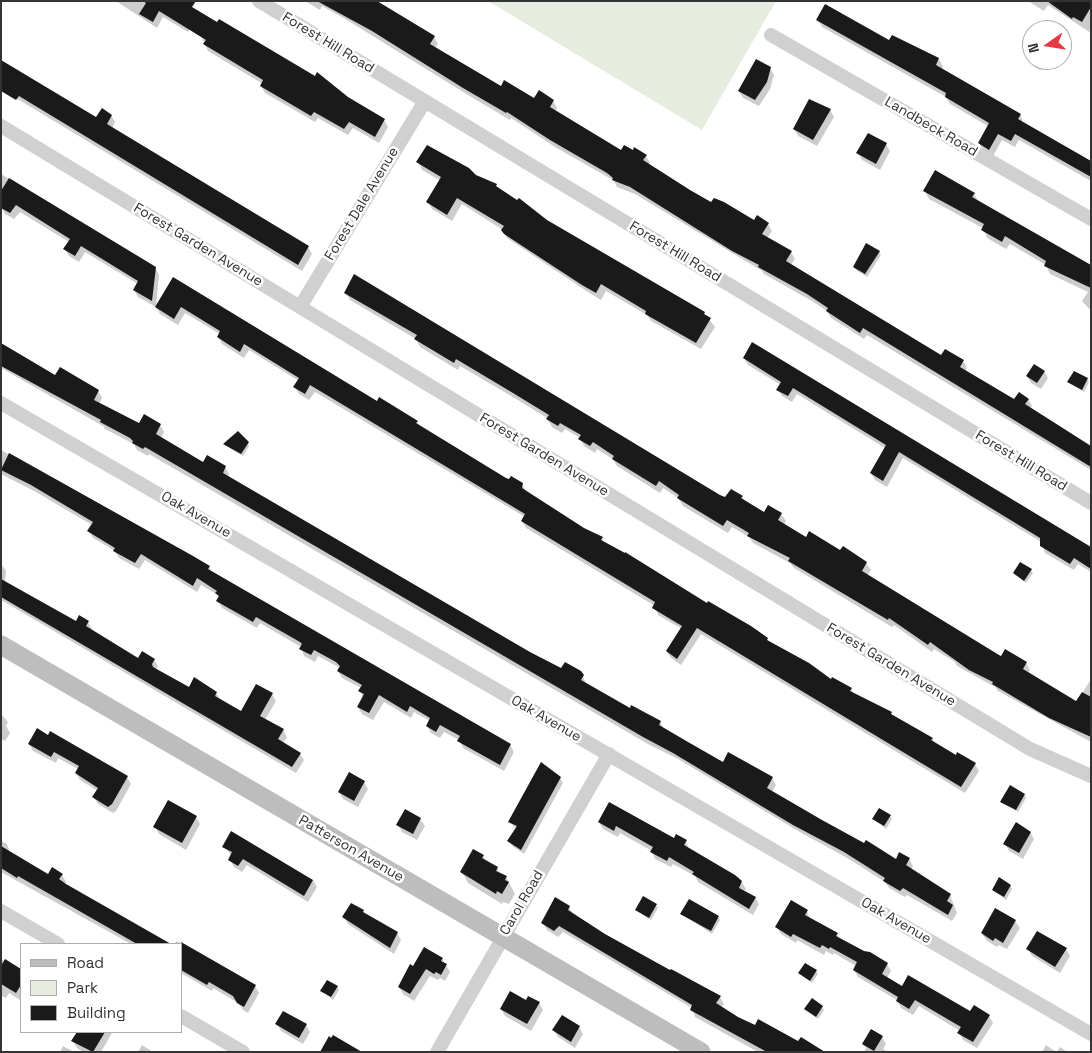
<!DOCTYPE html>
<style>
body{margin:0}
#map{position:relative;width:1092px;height:1053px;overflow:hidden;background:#fff;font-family:"Space Grotesk",sans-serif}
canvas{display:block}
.frame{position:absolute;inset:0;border:2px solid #333;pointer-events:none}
.legend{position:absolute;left:20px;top:943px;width:162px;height:90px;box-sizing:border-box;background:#fff;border:1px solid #adadad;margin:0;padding:6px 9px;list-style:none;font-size:15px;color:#333}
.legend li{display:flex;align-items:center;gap:10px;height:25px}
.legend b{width:25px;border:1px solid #adadad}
.north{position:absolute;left:1022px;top:20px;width:50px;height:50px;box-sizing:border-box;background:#fff;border:1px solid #adadad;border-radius:50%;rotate:257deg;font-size:14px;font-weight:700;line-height:20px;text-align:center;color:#333}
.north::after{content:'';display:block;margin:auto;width:18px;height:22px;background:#e63946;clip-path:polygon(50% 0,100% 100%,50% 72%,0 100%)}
</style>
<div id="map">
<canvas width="1092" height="1053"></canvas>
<div class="frame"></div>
<ul class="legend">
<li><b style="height:6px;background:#bdbdbd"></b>Road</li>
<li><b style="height:14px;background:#e6ecdf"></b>Park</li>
<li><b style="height:14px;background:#1a1a1a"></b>Building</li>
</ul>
<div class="north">N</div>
</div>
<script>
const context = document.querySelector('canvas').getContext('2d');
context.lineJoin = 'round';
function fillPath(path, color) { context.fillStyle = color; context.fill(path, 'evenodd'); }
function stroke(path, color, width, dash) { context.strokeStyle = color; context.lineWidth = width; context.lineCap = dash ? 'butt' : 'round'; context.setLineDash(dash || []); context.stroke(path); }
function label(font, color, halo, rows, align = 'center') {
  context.font = font + ' "Space Grotesk",sans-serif'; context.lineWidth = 5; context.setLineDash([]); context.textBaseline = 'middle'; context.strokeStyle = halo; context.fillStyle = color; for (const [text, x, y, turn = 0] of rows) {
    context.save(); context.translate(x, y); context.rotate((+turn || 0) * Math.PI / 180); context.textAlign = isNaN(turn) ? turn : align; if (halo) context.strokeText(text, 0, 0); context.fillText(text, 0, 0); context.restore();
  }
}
fillPath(new Path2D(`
 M488,1h288l-74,129z`), '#e6ecdf');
fillPath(new Path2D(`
 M116,1h64l17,15 -9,16 -25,-15 -6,11z
 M305,1h69l60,36 4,7 -3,4 66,39 34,12 18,2 4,7 -2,4 67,39 24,5 4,7 -2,2 64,39 42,18 14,2 4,7 -5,7 24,14 4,7 -4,6 151,92 21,4 4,7 -2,3 49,30 14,-2 4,7 -2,3 61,38v23l-224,-135 -3,4 -33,-21 -4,-7 -15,-10 -48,-27 -2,-3 -127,-77 -18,-7 -4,-7 -58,-33 -44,-29 -1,2 -42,-25 -121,-75 -25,-14 -2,4z
 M1028,1h60l3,4v28l-43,-28 -4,6z
 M818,20l72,22 2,-5 47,22 4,7 -2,4 80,45 2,9 68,39v18l-72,-41 -4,7 -13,-7 -9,16 -10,-6 -4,-7 9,-17 -38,-22 -4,-7 -124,-70z
 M201,36l146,62 37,22 4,7 -9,16 -26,-15 -5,7 -30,-17 -3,4 -50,-29 -4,-7 2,-2 -55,-33z
 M770,68l4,7 -4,14 -11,17 -16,-8 -4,-7z
 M1,89l96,30 14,-4 4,7 -3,7 196,118 4,7 -10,17z
 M830,110l4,7 -17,29 -19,-10 -4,-7z
 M886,144l4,7 -10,19 -18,-10 -4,-7z
 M418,162l57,14 21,9 2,4 48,32 158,92 11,14 -14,22 -50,-28 -4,-6 -41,-24 -5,9 -13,-8 -81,-54 -4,-8 -41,-26 -10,17 -20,-12 -4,-7 13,-21 -19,-11z
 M1,174l154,94 4,7 -3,32 -18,-10 -4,-7 4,-6 -53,-32 -6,10 -10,-6 -4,-7 4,-7 -49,-30 -6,7 -9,-5 -4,-7z
 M925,191l49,3 5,8 112,64v45l-9,-10 6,-9 -38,-18 -4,-9 -36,-21 -4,5 -19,-11 -4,-10 -54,-29z
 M879,252l2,3 -14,22 -11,-7 -2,-3z
 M173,278l205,124 39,20 3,5 85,52 17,5 4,7 57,38 19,9 2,5 163,96 2,3 63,38 19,9 3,5 78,44 3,6 21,12 19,8 4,7 -14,22 -264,-159 -20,31 -10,-7 -4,-7 15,-22 -24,-14 -3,-9 -129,-78 -4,-7 3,-4 -210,-125 -6,8 -10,-6 -4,-7 4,-6 -50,-31 -5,8 -22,-14 -4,-7 2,-3 -35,-21 -7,12 -18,-11 -4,-7z
 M346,293l380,206 16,-2 3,5 19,11 5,-6 12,7 5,7 -2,4 22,14 35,12 2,-3 23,15 5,7 -4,6 131,81 28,6 4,7 -2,4 49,28 14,-23v63l-93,-51 -3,-4 -38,-21 -2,-4 -21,-13 -2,3 -38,-27 -2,2 -98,-59 -4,-5 -37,-20 -4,-6 -17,-10 -4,6 -45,-27 -5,-8 -15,-10 -3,5 -43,-27 -4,-7 -16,-10 -2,4 -11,-7 -4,-8 -15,-9 -3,4 -10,-6 -5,-9 -29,-18 -58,-34 -2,4 -38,-23 -4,-8 -66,-39z
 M1,345l55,32 42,14 4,7 -3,6 41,21h20l4,7 -3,6 42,25 22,4 4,7 -1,3 301,176 33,17 21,6 3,8 44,25 30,13 4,7 59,34 49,15 4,7 -4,7 28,17 96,52 13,-2 4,7 -2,4 39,25 7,18 -5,8 -45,-26 -2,2 -16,-9 -4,-6 -36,-23 -51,-28 -120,-72 -30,-15 -499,-290 -1,2 -11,-6 -3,-6 -29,-15 -2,-3 -102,-58z
 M744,358l347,190v24l-13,-8 -4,6 -29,-17 -4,-11 -138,-84 -16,29 -12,-7 -4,-7 14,-25 -88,-54 -5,8 -10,-6 -4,-6 3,-5 -33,-20z
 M1044,371l4,7 -7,11 -10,-6 -4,-7z
 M1087,379l2,3 -5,10 -15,-10z
 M248,442l1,4 -6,10 -18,-11z
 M1,450l208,117 3,6 298,172 4,7 -10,19 -41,-23 -4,-8 -15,-8 -4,6 -9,-5 -4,-7 3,-5 -16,-9 -3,6 -27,-16 -11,18 -11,-6 -4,-7 5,-9 -3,-7 1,-3 -19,-10 -4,-7 2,-3 -22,-12 -3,6 -11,-6 -3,-9 -41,-24 -3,5 -35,-20 -4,-7v-6l-17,-10 -4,7 -52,-32 -6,9 -20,-11 -4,-7 -22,-13 -4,-7 3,-6 -56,-33 -35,-18z
 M1,564l5,7 -1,11 71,40h12l4,7 -1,2 47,28 16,1 4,6 -2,4 33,19 27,4 4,6 22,14 30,-19 4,7 -11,19 18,10 4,7 -4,6 17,11 4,6 -8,13 -295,-173z
 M1031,570l2,3 -7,10 -12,-10z
 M1,714l7,8 -2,4 4,7 -5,8 -4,-2z
 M37,730l90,47 4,7 -15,27 -3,2 -15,-9 -4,-7 4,-6 -18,-11 -4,-7 2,-4 -20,-11 -2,5 -23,-12 -4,-7z
 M560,778l3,5 -39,71 -12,-8 -3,-5 7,-12 -6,-7z
 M364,782l4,7 -10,18 -15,-8 -4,-7z
 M1025,795l1,3 -8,14 -17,-10z
 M610,804l65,36 11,1 3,8 52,32 5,8 -2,3 11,5 4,7 -6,11 -55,-33 -3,-6 -22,-12 -2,3 -16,-8 -3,-8 -32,-18 -2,4 -15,-8 -4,-7z
 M406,810l14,9 5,7 -8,14 -15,-8 -4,-7z
 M890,816l2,3 -6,10 -12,-10z
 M196,817l4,7 -14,26 -27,-16 -4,-7z
 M1030,832l4,7 -11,20 -14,-8 -4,-7z
 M1,841l6,3 3,9 39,22h13l4,7 -2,2 104,60h-37l-130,-72z
 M224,847l89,33 4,7 -9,15 -61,-37 -5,7 -8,-5 -4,-7 2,-4z
 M483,856l4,6 10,6 4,7 5,2 6,11 3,6 -6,10 -6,-2 -1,2 -34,-21 -6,-11z
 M1010,885l2,4 -6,11 -13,-10z
 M656,905l2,3 -7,12 -15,-10z
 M569,907l4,7 31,21 66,37 50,25 4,7 -3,4 17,10 83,34h-63l-63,-35 -3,-9 -129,-76 -5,5 -11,-7 -4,-7z
 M996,910l19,11 5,7 -13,21 -8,-4 -2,2 -11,-7 -4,-7z
 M363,911l2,4 32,18 4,7 -7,14 -46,-30 -4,-7z
 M807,911l3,8 27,15 3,6 47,24 4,7 -4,7 15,9 69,25 18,4 4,7 -16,25 -14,-8 -4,-7 1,-2 -41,-25 -6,9 -12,-7 -4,-8 -39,-23 -4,-7 2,-4 -22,-13 -1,2 -7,-4 -2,4 -27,-15 -1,3 -15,-9 -4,-7z
 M682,914l36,3 2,3 -8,14z
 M177,941l78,45 4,7 -11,20 -5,-3 -5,-7 -25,-15 -1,3 -31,-18v-29h-7z
 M1028,949h38l4,7 -10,17 -28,-17z
 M1,959l20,11 -1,30 -11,-7 -3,5 -5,-2z
 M442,959l8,13 -5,9 -5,-3 -2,2 -8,-4 -16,25 -11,-7 -4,-7 14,-19z
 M816,971l2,3 -6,9 -12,-10z
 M337,987l2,3 -6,10 -11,-9z
 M527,1001l12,2 4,7 -12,21 -26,-15 -4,-7z
 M822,1007l2,3 -6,9 -12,-10z
 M562,1017l17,10 4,7 -8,14 -17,-11 -4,-7z
 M277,1024l29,1 4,7 -7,12 -22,-13z
 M871,1031l11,6 4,7 -3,5 5,3h-24l2,-4 -3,-4z
 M78,1032h34v1l-11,19h-18l-6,-4 -4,-7z
 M142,1045l11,7h-15z
 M1046,1045l10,7h-14z
 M63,1046l11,6h-14z
 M1060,1047l7,5h-10z`), '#0003');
fillPath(new Path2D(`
 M143,1h53l-4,6 25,15 2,-3 96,57 2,-4 31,25 37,22 -10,18 -26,-15 -5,7 -30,-17 -3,4 -51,-30 3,-6 -60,-36 3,-4 -47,-29 -6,11 -14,-8 7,-11z
 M317,1h60l58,35 -5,8 71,42 3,-6 30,18 5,-8 15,10 -4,7 71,43 3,-5 9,5 1,-3 13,8 -4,5 47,30 21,12 3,-4 10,4 30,18 3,-5 12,8 -7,11 30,17 -6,10 155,94 4,-6 19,11 -4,7 54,32 5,-7 10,7 -4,5 66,42v21l-228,-139 -3,5 -34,-22 2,-3 -21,-14 -49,-27 1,-2 -27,-14 -102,-64 -18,-7 1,-2 -6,-5 -57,-33 -43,-28 -1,1 -43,-25 -91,-57z
 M1047,1h44v6l-9,15 -9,-5 -1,2z
 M825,4l64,36 3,-5 47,23 -3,7 85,49 -3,5 73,42v16l-76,-43 -4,7 -13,-7 -9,16 -11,-7 11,-20 -44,-26 1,-4 -130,-73z
 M756,59l15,8 -4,15 -12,18 -17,-9z
 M1,60l95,57 6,-9 10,7 -5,9 202,122 -11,19 -279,-169 -3,4 -15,-9z
 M809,99l22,10 -18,31 -20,-11z
 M868,133l19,10 -11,21 -20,-11z
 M427,145l42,23 7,7 21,9 -1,2 21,14 2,-2 28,22 158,92 -1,2 7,4 -15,25 -51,-29 1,-3 -45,-27 -5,9 -14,-8 -78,-51 -3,-4 3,-4 -47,-28 -10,17 -21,-13 15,-25 -25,-15z
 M935,170l40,23 -3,4 119,68v23l-47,-22 2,-5 -41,-25 -3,6 -21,-12 3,-6 -61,-33z
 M9,178l147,89 -4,34 -19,-11 5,-9 -57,-35 -6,10 -12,-7 7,-10 -54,-34 -6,8 -9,-5v-17z
 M866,243l14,8 -15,23 -12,-7z
 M354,274l366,221 5,2 6,-8 12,7 -2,2 23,14 4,-7 14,8 -4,7 28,17 3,-6 31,19 3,-4 24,16 -5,9 137,84 2,1 4,-7 22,13 -4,7 53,32 6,-9 9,5v40l-42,-19 -57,-34 1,-2 -24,-12 -39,-28 -2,3 -39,-27 -1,2 -100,-59 2,-3 -43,-22 2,-3 -22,-13 -4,6 -46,-28 2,-3 -20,-14 -3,5 -44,-27 2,-3 -21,-14 -3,4 -12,-7 3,-4 -21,-12 -2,3 -12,-7 3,-4 -36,-22 -57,-34 -2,4 -40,-24 3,-4 -73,-42z
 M173,277l204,124 2,-4 39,24 -2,2 90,55 3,1 2,-3 12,7 -1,5 62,40 19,9 -2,3 24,13v-1l82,51 1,-2 43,25 17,12 -1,2 42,23 22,16 1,-2 20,11 -2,3 42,21 -1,2 42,24 -2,2 25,15 1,-3 19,11 -15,24 -264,-159 -20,31 -11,-8 16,-25 -30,-18 3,-6 -134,-81 4,-7 -215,-129 -5,9 -12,-7 6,-9 -55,-34 -4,8 -23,-15 3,-6 -39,-24 -7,12 -19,-12z
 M752,342l339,205v22l-17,-11 -4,6 -30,-18v-8l-141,-86 -16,29 -13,-8 16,-28 -93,-57 -5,8 -12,-6 5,-8 -38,-24z
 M1,343l54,32 5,-8 39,23 -5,10 45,23 5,-9 17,10 -5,10 47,28 4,-7 19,11 -3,7 307,179 31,16 4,-6 16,9 3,4 -3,5 49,28 1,-3 30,16 -2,4 29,17 35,20 5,-10 45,25 -6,11 55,32 42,23 2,-3 30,19 3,-7 11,6 -4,7 45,29 -4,7 6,4 -5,10 -45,-27 -3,3 -17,-10 2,-3 -41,-26 -51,-27 -120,-72 -30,-16 -498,-290 -2,2 -11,-6 1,-2 -3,-3 -30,-16 1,-2 -100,-54z
 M1034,364l11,7 -8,12 -11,-7z
 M1074,371l14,7 -6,12 -15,-8z
 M238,431l11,11 -8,12 -18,-10z
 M9,453l184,103 17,10 -2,3 303,175 -11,21 -43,-24 3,-5 -20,-11 -4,7 -10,-6 4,-8 -20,-12 -3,6 -28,-17 -10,18 -12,-6 7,-13 -6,-3 4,-6 -25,-14 3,-5 -4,-4 -22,-12 -3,5 -12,-6 3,-5 -2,-2 -44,-25 -3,5 -37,-21 3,-5 -4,-3 2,-2 -20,-13 -4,8 -52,-32 -6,9 -22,-12 2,-3 -28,-17 6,-9 -62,-37 -30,-15z
 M1020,562l12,7 -8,12 -11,-8z
 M1,579l75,42 3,-6 10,6 -3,5 52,32 4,-7 13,8 -3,5 1,3 36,20 5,-10 23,15 -2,4 26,15 15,-27 17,9 -13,23 24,13 -6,10 23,14 -9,14 -291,-170z
 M37,728l11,7 2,-4 78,45 -16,28 -4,3 -16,-10 6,-9 -23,-15 4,-7 -25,-14 -3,5 -23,-13z
 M541,762l20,15 -40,73 -14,-9 10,-15 -9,-4z
 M349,772l16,9 -11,20 -16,-9z
 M1010,785l15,9 -9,16 -16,-8z
 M168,800l29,16 -15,27 -29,-16z
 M609,802l65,36 2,-4 11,6 -3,5 51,30 7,6 -3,7 17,9 -7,12 -57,-35 2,-2 -25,-15 -2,4 -17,-9 3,-5 -37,-21 -2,5 -16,-9z
 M879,808l12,7 -7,11 -12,-7z
 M405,809l16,9 -8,16 -17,-9z
 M1016,822l15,10 -12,21 -16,-9z
 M231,831l82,49 -9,16 -61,-37 -5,7 -10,-6 4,-8 -10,-5z
 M1,846l47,28 4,-7 11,7 -4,5 7,5 105,60h-34l-119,-68 -1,2 -16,-10z
 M473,849l11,6 -2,3 16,9 -2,4 11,5 -2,4 4,2 -7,12 -5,-3 -1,3 -36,-22z
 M999,877l12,8 -7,12 -12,-7z
 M643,896l14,8 -8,14 -14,-8z
 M555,897l15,9 -2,4 37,24 65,36 1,-1 50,27 -5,7 22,14 17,8 3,-6 40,22 3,-4 24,15h-58l-77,-42 2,-5 -133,-79 -5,5 -13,-8z
 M689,899l30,17 -8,15 -31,-17z
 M791,900l17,10 -3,5 33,18 -2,3 28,15 6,1 18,11 -6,11 20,12 6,-11 62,36 4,-6 16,10 -17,27 -16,-9 4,-6 -46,-27 -6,9 -13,-8 2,-4 -45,-27 4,-8 -27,-15 -1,2 -7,-4 -2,3 -27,-14 -2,3 -16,-10z
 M351,903l13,7 -1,2 35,20 -8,16 -48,-31z
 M995,908l21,12 -13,23 -8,-5 -2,3 -12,-8z
 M1037,931l30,17 -12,19 -29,-18z
 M181,942l75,43 -12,22 -7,-4 -4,-7 -24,-14 -2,3 -26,-15z
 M424,947l19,11 -2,3 6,3 -6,11 -5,-3 -2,2 -8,-5 -16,25 -12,-7 12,-23 3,2z
 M5,959l16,10v16l-5,8 -15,-9v-18z
 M805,963l12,7 -7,11 -12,-8z
 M327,980l11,6 -7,11 -11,-6z
 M510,991l16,9 2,-4 12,6 -13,22 -27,-15z
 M812,998l11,8 -7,11 -12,-8z
 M283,1011l24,13 -8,14 -24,-14z
 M562,1015l18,11 -9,16 -19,-12z
 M871,1029l12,7 -9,15 -12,-7z
 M77,1032h28l-12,20 -22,-11z
 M333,1035l29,17h-42l9,-16 2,2z`), '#1a1a1a');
stroke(new Path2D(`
 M259,1l832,502
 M771,35l320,184
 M1,126l1029,623 61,27
 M300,307l125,-206
 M1,403l1090,631
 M1,911l57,33
 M181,1016l62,36
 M437,1052l172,-298`), '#d0d0d0', 14);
stroke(new Path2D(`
 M1,645l700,407`), '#bdbdbd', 19);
label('14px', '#333', '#fff', [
 ["Forest Hill Road",328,43,31],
 ["Landbeck Road",931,127,30],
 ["Forest Dale Avenue",362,204,-59],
 ["Forest Garden Avenue",198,245,31],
 ["Forest Hill Road",675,252,31],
 ["Forest Garden Avenue",544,455,31],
 ["Forest Hill Road",1021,461,31],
 ["Oak Avenue",196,515,30],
 ["Forest Garden Avenue",891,665,31],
 ["Oak Avenue",546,719,30],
 ["Patterson Avenue",351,849,30],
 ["Carol Road",522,903,-60],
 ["Oak Avenue",896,921,30]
]);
</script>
